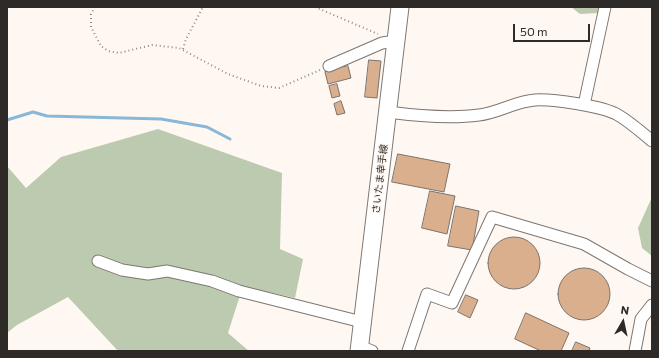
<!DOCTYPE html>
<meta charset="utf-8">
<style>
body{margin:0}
#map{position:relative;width:659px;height:358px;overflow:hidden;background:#fff8f2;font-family:Commissioner,sans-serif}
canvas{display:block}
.frame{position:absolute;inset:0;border:8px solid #2d2a27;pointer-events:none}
.north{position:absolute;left:603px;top:302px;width:40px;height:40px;-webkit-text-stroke:3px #fff8f2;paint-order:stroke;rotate:9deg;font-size:11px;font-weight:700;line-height:16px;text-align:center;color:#2d2a27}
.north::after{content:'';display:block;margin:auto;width:14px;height:18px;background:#2d2a27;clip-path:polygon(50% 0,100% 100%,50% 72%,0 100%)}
.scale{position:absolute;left:513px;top:24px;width:77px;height:18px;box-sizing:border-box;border:2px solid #2d2a27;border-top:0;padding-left:5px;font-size:12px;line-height:14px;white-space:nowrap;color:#2d2a27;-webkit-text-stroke:3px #fff8f2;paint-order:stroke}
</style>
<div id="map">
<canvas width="659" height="358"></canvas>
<div class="frame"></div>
<div class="north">N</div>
<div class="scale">50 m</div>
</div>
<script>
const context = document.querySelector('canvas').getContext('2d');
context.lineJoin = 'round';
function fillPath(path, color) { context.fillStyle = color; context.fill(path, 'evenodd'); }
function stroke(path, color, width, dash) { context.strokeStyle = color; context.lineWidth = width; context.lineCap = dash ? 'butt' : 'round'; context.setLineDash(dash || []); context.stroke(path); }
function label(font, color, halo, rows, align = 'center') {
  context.font = font + ' Commissioner,"Noto Sans JP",sans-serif'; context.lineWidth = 3; context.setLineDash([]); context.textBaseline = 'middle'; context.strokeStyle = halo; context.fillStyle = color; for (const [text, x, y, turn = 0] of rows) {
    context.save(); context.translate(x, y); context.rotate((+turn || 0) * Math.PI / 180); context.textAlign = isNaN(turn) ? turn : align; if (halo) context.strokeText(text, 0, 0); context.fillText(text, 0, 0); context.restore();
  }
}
fillPath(new Path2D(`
 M571,7h29l-1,6 -19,1z
 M158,129l124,44 -2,76 23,10 -8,39 -52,-12 -15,47 21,18h-131l-50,-54 -51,28 -10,8v-167l19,22 35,-31z
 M652,197v59l-10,-8 -4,-20z`), '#bccbb0');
stroke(new Path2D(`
 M7,120l26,-8 14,4 114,3 46,8 23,12`), '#89b7d8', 3);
const building = new Path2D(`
 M369,60l12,1 -4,37 -12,-1z
 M348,66l3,12 -23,6 -3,-12z
 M337,84l3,12 -8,2 -3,-12z
 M341,101l4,12 -8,2 -3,-11z
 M398,154l52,10 -6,28 -52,-10z
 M430,191l25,5 -8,38 -25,-6z
 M456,206l23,5 -7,39 -24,-4z
 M488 263a26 26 0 1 1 52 0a26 26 0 1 1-52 0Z
 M558 294a26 26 0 1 1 52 0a26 26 0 1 1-52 0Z
 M466,295l12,5 -8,18 -12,-6z
 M526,313l43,20 -8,18h-20l-26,-12z
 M576,342l14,6 -1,3h-17z`);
fillPath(building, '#daaf8d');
stroke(building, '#7b736d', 1);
const street = new Path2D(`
 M329,66l53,-23 14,-2
 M584,105l21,-98
 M388,112c30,4 61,7 91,3 19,-2 37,-14 56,-15 18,-1 68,6 83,15 12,7 23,17 34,26
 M98,261l24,9 26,4 19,-3 45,10 27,10 123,31
 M359,346l13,5
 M408,351l19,-57 25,9 40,-86 92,27 44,25 24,12
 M635,351l6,-32 11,-14`);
const primary = new Path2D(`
 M359,351l41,-344`);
stroke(street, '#7e7670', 13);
stroke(primary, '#7e7670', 19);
stroke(new Path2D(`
 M95,7l-4,7v13l10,19 7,5 11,2 33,-8 27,3 49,26 33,12 18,2 41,-18
 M315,7l63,27
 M183,49l3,-10 17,-32`), '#8f8a85', 2, [1, 3]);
stroke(street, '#fff', 11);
stroke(primary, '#fff', 17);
label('10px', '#2d2a27', '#fff8f2', [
 ["さいたま幸手線",380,179,-83]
]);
</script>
